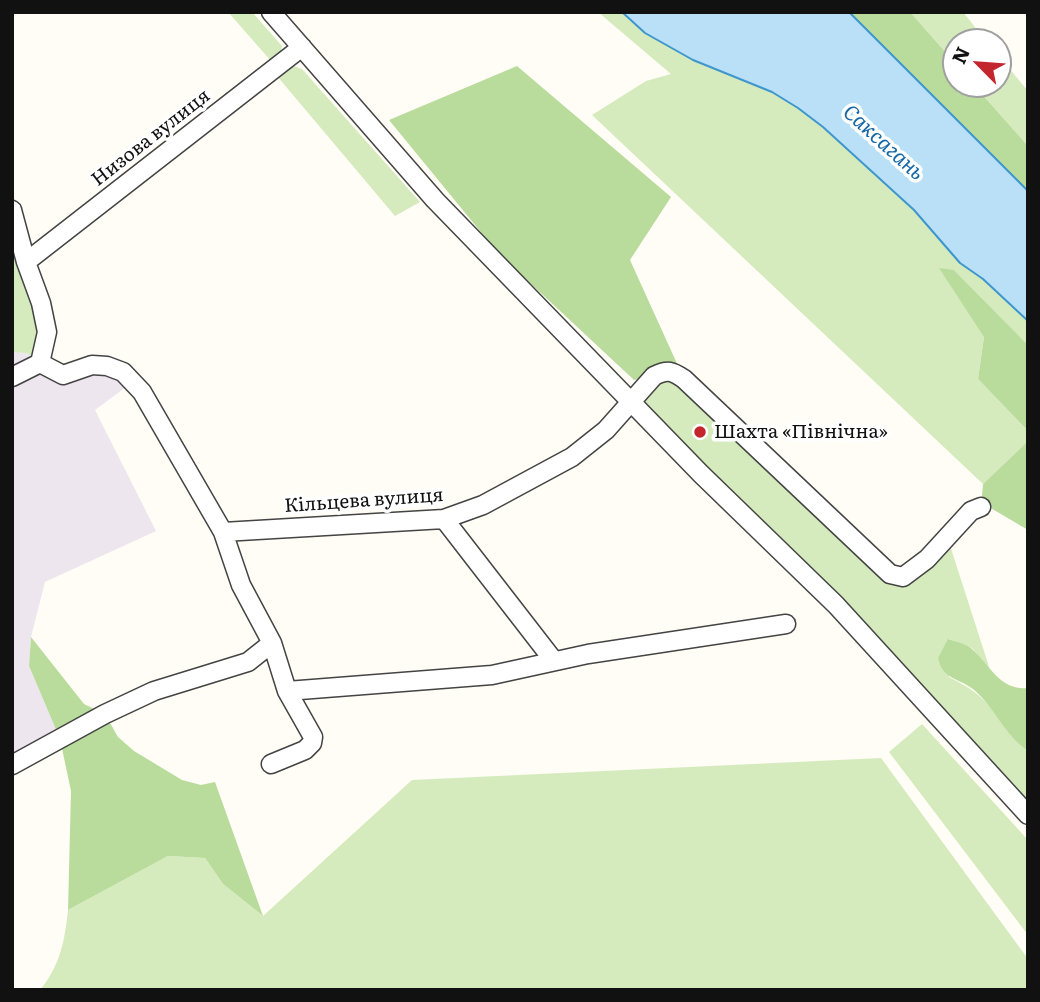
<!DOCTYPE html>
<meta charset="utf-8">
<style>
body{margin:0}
#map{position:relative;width:1040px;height:1002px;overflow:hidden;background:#fffdf5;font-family:Literata,serif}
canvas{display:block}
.frame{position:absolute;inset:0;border:14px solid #111;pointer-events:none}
.north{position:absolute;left:942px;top:28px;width:70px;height:70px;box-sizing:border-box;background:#fff;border:2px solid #a0a0a0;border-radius:50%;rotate:295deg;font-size:19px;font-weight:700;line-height:28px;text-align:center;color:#111}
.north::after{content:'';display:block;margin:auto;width:24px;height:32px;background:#c4262e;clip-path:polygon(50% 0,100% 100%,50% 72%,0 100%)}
</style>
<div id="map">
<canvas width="1040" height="1002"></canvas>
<div class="frame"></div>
<div class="north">N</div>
</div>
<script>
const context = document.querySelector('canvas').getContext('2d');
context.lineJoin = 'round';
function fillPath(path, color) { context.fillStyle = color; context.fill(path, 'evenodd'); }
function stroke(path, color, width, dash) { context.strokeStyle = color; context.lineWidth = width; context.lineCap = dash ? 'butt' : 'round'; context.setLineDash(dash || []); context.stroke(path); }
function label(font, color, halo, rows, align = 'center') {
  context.font = font + ' Literata,serif'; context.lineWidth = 7; context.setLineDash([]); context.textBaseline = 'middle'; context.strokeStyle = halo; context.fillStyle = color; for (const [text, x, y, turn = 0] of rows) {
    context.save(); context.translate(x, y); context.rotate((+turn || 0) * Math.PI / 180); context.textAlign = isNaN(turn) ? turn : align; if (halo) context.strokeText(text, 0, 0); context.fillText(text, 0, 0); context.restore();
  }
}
fillPath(new Path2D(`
 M14,351l13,2 26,19 39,-7 42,16 -39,29 61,121 -111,51 -14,55 -2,29 31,73 -48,24v-411z`), '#eee6ef');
fillPath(new Path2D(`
 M228,12h24l30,34 -1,6 -10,9z
 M598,12h24l23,21 72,36 55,23 26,16 25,19 91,83 46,53 23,16 45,42v24l-74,-75 30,67 -6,42 50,52v10l-45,43 -391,-369 54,-34 25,-7z
 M910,12h53l24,30h-31v22z
 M998,55l30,36v55l-55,-62h25z
 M291,65l11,4 118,133 -25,14 -118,-140z
 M12,210l29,93 -1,60 -13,-10 -15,-1z
 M664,371l239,206 44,-41 44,137 -19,-25 -23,-9v38c18,9 33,18 45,35 11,14 18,28 34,39v64l-397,-413z
 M922,724l106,116v95l-139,-183z
 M881,758l147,201v31h-988c20,-24 25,-50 28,-80l100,-54 37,2 18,26 40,32 149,-136z`), '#d5ebbd');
fillPath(new Path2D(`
 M849,12h61l46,52v20h17l55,62v45z
 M517,66l154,131 -41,63 54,119 -30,-3 -20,4 -136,-127 -109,-133z
 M939,268l15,2 74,75v86l-50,-52 6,-42z
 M1028,441v89l-39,-23h-8l2,-23z
 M31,637l53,67 21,10 13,23 16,14 48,29 19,5 14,-3 48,134 -40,-32 -18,-26 -37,-2 -100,54 3,-119 -11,-52 -31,-73z
 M948,639c9,3 20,5 26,12 16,15 27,40 54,37v63c-24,-16 -33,-44 -55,-62 -16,-12 -30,-9 -35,-31z`), '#b9dc9c');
const water = new Path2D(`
 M622,12h227l179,179v130l-45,-42 -23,-16 -46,-53 -91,-83 -25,-19 -26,-16 -79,-32 -48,-27z`);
fillPath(water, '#b9e0f7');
stroke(water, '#3f96cf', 2);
const minor = new Path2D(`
 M271,12l164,188 266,274 135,131 192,210
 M12,210l14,52 15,41 6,29 -7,31
 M26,262l276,-215
 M12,377l28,-14 23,12 29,-10 15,1 16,6 19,20 81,140 18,53 31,58 15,48 26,46 -1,6 -7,7 -34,14
 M444,519l110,142
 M223,532l221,-13 39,-14 89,-48 34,-27 48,-54c14,-7 18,-5 30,3l206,195 13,3 24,-18 44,-48 10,-4
 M287,691l205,-16 96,-21 198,-30
 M12,765l93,-51 49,-23 94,-29 24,-19`);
stroke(minor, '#444', 21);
stroke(minor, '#fff', 18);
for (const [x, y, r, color] of [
 [700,432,7,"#c4262e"]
]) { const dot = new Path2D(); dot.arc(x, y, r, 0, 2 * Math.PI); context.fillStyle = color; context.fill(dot); stroke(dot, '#fff', 2.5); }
label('19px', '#111', '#fff', [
 ["Низова вулиця",151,138,-38],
 ["Кільцева вулиця",364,501,-4]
]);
label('19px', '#111', '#fff', [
 ["Шахта «Північна»",714,432]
], 'left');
label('italic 21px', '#1768a6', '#fff', [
 ["Саксагань",883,143,42]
]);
</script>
